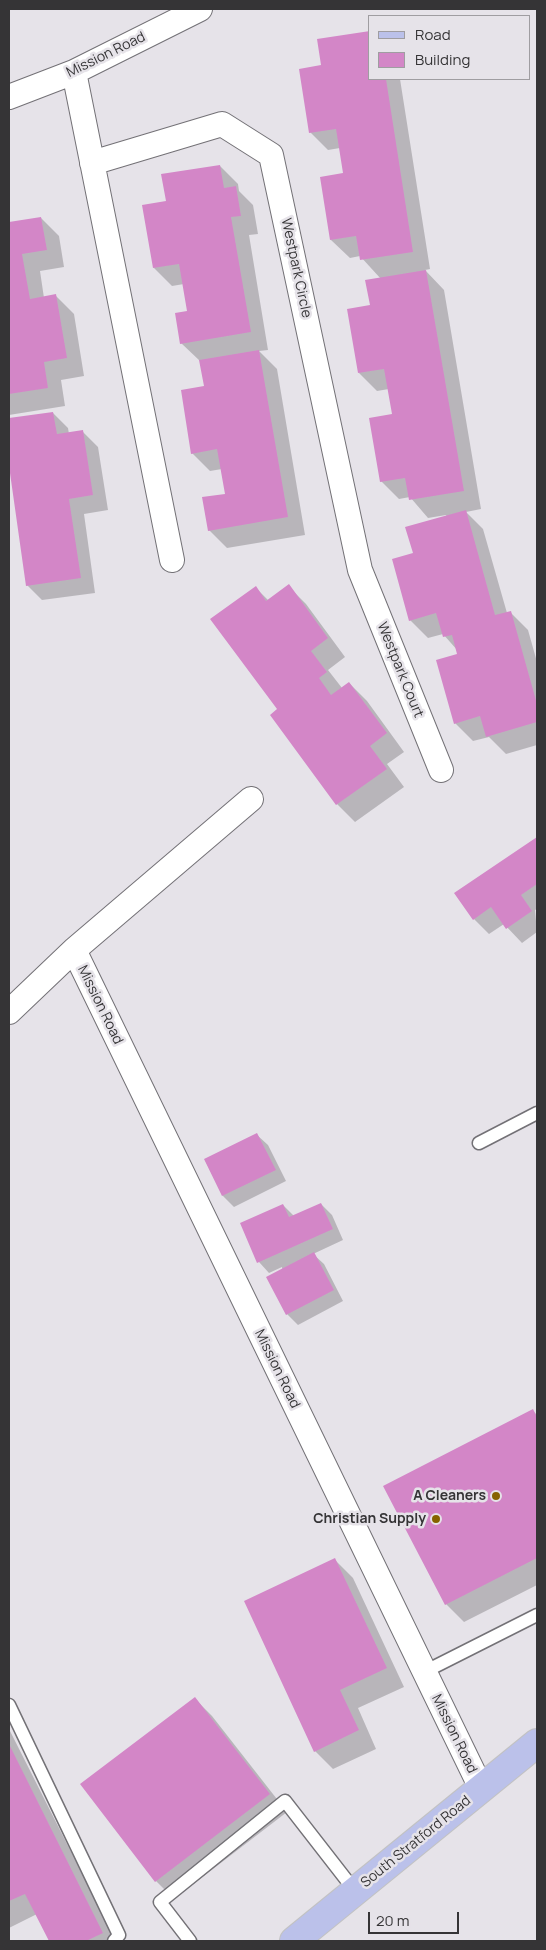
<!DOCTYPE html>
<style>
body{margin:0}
#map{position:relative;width:546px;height:1950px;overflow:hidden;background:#e6e3e9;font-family:Manrope,sans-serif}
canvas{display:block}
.frame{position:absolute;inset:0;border:10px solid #353436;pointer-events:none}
.legend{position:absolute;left:368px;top:15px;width:162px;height:65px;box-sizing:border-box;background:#e6e3e9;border:1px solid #9f9da1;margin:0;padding:6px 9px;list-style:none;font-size:15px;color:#353436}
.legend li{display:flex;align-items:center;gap:10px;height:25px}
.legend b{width:25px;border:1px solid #9f9da1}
.scale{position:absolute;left:368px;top:1912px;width:91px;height:22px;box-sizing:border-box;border:2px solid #353436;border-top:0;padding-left:6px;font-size:15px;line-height:18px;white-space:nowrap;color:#353436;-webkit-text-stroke:4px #e6e3e9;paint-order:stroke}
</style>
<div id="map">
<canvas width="546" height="1950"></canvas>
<div class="frame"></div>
<ul class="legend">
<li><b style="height:6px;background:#bbc1ea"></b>Road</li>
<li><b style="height:14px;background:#d386c7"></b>Building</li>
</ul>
<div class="scale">20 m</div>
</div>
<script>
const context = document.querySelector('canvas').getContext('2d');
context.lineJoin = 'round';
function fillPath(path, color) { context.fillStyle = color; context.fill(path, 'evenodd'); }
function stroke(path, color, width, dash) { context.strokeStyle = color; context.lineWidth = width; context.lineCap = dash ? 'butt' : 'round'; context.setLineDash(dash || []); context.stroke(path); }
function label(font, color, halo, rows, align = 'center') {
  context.font = font + ' Manrope,sans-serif'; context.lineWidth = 5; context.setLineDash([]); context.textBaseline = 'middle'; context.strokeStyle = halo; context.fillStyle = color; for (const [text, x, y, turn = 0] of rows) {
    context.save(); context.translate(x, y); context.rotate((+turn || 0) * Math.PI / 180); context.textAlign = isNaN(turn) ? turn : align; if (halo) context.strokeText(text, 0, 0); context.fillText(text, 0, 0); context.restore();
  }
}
fillPath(new Path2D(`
 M370,79h30l30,190 -5,1 19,20 37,219 -15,3 17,17 24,84 3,-1 18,18 9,32v83l-31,9 -17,-17 -16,4 -18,-18 3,-72 -15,-17 -15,4 -18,-18 5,-66 32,-37 -1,-2 -18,3 -18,-21 -11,2 -18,-18 12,-66 -4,-26 -12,2 -18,-18 22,-94 -21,-23 -10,2 -19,-18 -9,-62 22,-4 -4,-26 -12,2 -18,-18z
 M220,166l18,18 1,7 14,14 5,29 -9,1 19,115 -9,1 18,18 28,166 -78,13 -18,-18 18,-35 -5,-26 -12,2 -18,-18 13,-66 -5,-26 -19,-18 8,-31 -5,-28 -12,2 -18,-18 13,-66z
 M41,218l18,18 5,31 -24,4 4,27 12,-2 18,18 10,62 -23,4 4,26 -56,9v-192z
 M53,413l15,15 1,6 14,-2 15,15 10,63 -24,4 11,79 -53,7 -15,-15 -18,-128v-37z
 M288,586l18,18 39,53 -17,13 14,18 7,-5 18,18 37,51 -17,12 17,23 -49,35 -18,-18 -65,-89 7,-5 -23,-122 13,13z
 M537,838v71l-2,1 2,22 -15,11 -18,-19 -15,10 -15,-15 -18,-25z
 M257,1135l11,10 18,36 -52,26 -11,-11 -18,-36z
 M321,1204l11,11 11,25 -30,14 11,10 19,37 -45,24 -11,-11 -5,-47 -13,6 -10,-11 24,-57 11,11z
 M532,1410l5,5v170l-73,37 -18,-18z
 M335,1560l18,18 51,109 -46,21 18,41 -43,20 -18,-18z
 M194,1698l18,18 75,96 -113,87 -18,-18z
 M9,1729l107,212h-66l-13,-27 -28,14z`), '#0003');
fillPath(new Path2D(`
 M370,31v48h16l27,173 -53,8 -4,-24 -26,4 -10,-63 23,-4 -7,-44 -27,4 -10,-64 22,-4 -4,-26z
 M220,165l4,23 12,-2 5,30 -10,1 20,115 -71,12 -5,-31 12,-2 -8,-47 -26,4 -11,-63 24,-4 -5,-27z
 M41,217l6,33 -25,4 8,45 26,-5 11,64 -23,4 4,26 -39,6v-172z
 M426,270l38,221 -55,9 -4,-22 -25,4 -11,-64 23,-4 -8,-45 -26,4 -11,-64 23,-4 -5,-25z
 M259,350l29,167 -80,14 -6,-34 23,-3 -8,-45 -26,5 -10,-64 23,-4 -5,-26z
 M53,412l4,22 26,-4 10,65 -24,4 12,79 -55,8 -17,-120v-48z
 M466,510l29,105 16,-4 26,93v18l-51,15 -6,-21 -26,8 -18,-64 21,-6 -5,-19 -9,2 -7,-24 -27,8 -17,-62 21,-6 -8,-26z
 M289,584l39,54 -17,13 16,21 -8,6 12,17 18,-13 38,51 -17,13 17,23 -51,36 -66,-90 7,-6 -67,-90 46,-33 10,15z
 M537,837v47l-16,11 11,16 -26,18 -15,-22 -18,13 -19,-27z
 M257,1133l19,37 -54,26 -18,-37z
 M321,1203l12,26 -76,34 -17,-40 43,-19 6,13z
 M314,1252l20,38 -48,25 -20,-38z
 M533,1409l4,8v141l-92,47 -62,-119z
 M335,1558l52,110 -47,22 19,40 -45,22 -70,-151z
 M195,1697l75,97 -115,88 -75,-98z
 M9,1744l94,189 -17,8h-37l-24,-47 -16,7z`), '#d386c7');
const service = new Path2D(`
 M479,1143l58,-30
 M424,1672l113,-57
 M9,1705l110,230 -5,6
 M190,1941l-30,-39 125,-101 70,90`);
const minor = new Path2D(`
 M74,72l98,488
 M9,97l65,-25 126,-63
 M92,163l130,-39 49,31 89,415 81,200
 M74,950l407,838
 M9,1012l65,-62 177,-151`);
const primary = new Path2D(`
 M294,1941l243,-198`);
stroke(service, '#737176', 15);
stroke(minor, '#737176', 26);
stroke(primary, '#c2c2c3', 30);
stroke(service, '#fff', 12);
stroke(minor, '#fff', 24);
stroke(primary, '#bbc1ea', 28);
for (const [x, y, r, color] of [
 [496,1496,5,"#866300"],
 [436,1519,5,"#866300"]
]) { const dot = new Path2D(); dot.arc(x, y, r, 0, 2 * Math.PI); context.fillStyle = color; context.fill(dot); stroke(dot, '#e6e3e9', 2); }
label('14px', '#353436', '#e6e3e9', [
 ["Mission Road",106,55,-26],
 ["Westpark Circle",296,268,78],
 ["Westpark Court",400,670,68],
 ["Mission Road",100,1005,64],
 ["Mission Road",277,1369,64],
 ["Mission Road",454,1734,64],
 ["South Stratford Road",416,1842,-39]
]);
label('bold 14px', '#353436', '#e6e3e9', [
 ["A Cleaners",486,1496],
 ["Christian Supply",426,1519]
], 'right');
</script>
